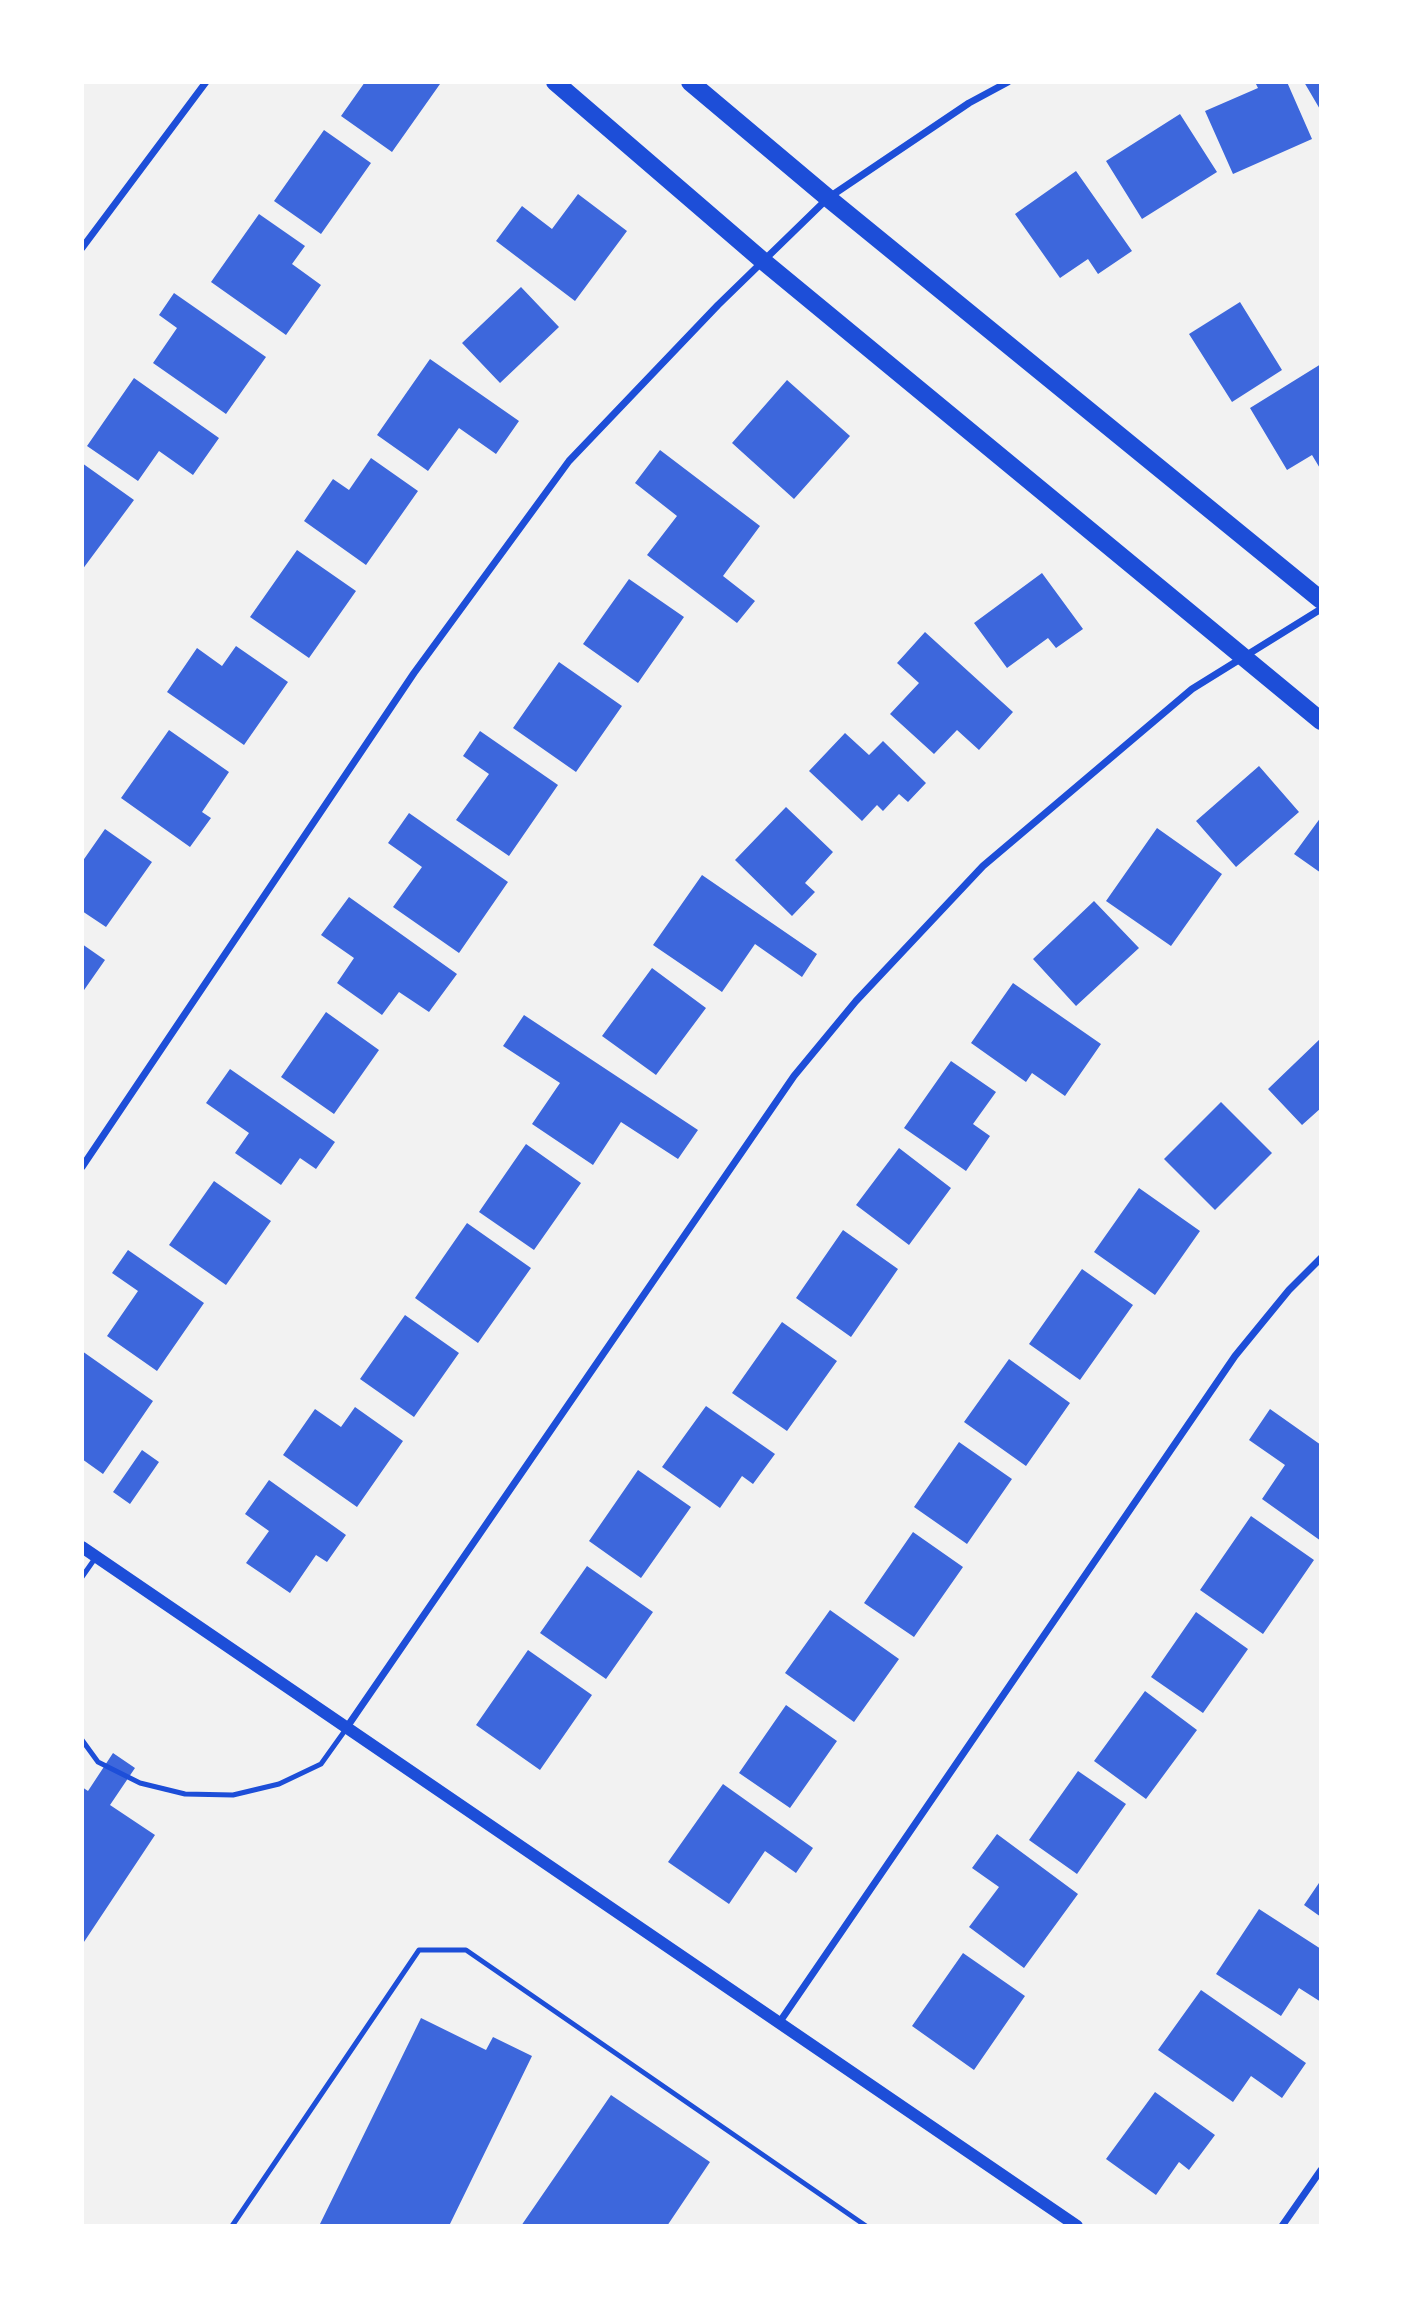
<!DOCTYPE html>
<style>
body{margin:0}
#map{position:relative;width:1403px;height:2308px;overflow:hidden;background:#f2f2f2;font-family:"Golos Text",sans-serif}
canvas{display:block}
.frame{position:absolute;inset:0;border:84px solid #fff;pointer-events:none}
</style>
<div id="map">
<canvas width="1403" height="2308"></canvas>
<div class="frame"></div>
</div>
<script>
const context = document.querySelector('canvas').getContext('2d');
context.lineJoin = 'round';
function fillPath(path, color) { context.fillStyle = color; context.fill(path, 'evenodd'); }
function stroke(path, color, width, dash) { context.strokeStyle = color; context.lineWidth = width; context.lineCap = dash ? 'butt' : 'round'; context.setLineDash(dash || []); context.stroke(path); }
fillPath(new Path2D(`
 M365,82h73l2,2 -48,68 -51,-36z
 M1255,82h32l25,57 -79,35 -28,-63 53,-23z
 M1304,82h17v29z
 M1180,114l37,58 -75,47 -36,-58z
 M324,130l47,33 -50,71 -47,-33z
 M1076,171l56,80 -34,23 -10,-15 -28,19 -45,-64z
 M578,194l49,37 -52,70 -79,-60 26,-35 30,23z
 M259,214l46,32 -13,18 29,21 -35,50 -75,-53z
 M521,287l38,40 -59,56 -38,-40z
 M174,293l92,64 -40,57 -73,-51 24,-35 -18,-13z
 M1240,302l42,68 -50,32 -43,-68z
 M430,359l89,62 -23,33 -37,-26 -31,43 -51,-36z
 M1321,364v106l-9,-15 -25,15 -37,-62z
 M134,378l85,60 -26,37 -34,-24 -21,30 -51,-35z
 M787,380l63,56 -56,63 -62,-56z
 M660,450l100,76 -37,50 32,25 -18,22 -90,-68 30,-39 -42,-33z
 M371,458l47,33 -52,74 -62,-44 29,-42 16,11z
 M82,463l52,37 -52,70z
 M297,550l59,41 -47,67 -59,-41z
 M1042,573l41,56 -27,19 -8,-10 -41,30 -33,-45z
 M629,579l55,38 -46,66 -55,-39z
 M925,632l88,80 -34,38 -22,-20 -23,24 -44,-40 29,-31 -22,-20z
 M236,646l52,36 -44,63 -77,-53 30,-44 25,18z
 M559,662l63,44 -46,66 -63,-44z
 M169,730l60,42 -27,40 9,6 -21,29 -69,-49z
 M480,731l78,54 -49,71 -53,-36 33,-46 -26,-18z
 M845,733l24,22 14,-14 43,42 -18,19 -9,-8 -16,17 -6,-6 -15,16 -53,-50z
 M1259,766l40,46 -63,55 -40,-46z
 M786,807l47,45 -28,31 10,9 -23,24 -57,-56z
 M409,813l99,69 -49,71 -66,-46 29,-40 -34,-24z
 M1321,817v56l-27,-19z
 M1157,828l65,46 -51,72 -65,-45z
 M105,829l47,33 -46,65 -24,-16v-49z
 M702,875l115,79 -15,23 -47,-33 -33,48 -69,-47z
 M349,897l108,77 -28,38 -30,-20 -17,23 -45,-32 17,-25 -33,-23z
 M1094,901l45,47 -63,58 -43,-47z
 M82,944l23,16 -23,33z
 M652,968l54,40 -50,67 -54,-39z
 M1013,983l88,61 -36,52 -33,-23 -6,9 -55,-39z
 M326,1012l53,38 -45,64 -53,-37z
 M524,1015l174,115 -20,29 -57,-37 -28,43 -61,-41 28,-41 -57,-37z
 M1321,1038v70l-19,17 -34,-36z
 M951,1061l45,31 -23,32 17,12 -24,35 -62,-43z
 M230,1069l105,73 -19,27 -16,-11 -19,27 -46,-32 14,-20 -43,-30z
 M1221,1102l51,51 -57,57 -51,-51z
 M526,1144l55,39 -47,67 -55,-38z
 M899,1148l52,40 -42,57 -53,-40z
 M214,1181l57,40 -45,64 -57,-40z
 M1139,1188l61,43 -45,64 -61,-43z
 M467,1223l64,45 -53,75 -63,-45z
 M843,1230l55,39 -47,68 -55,-39z
 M128,1250l76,53 -47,68 -50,-35 31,-45 -26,-18z
 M1082,1269l51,36 -53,75 -51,-36z
 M405,1315l54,38 -45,64 -54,-38z
 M782,1322l55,39 -50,70 -55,-38z
 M82,1351l71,50 -50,73 -21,-15z
 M1009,1359l61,44 -44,63 -62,-44z
 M706,1406l69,48 -22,30 -11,-8 -22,32 -58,-41z
 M355,1407l48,34 -46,66 -74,-52 32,-46 26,18z
 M1270,1409l51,36v96l-59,-42 23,-34 -36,-25z
 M959,1442l53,37 -45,65 -53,-37z
 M142,1450l17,12 -29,42 -17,-12z
 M638,1470l53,37 -50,71 -52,-37z
 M269,1480l77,55 -19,27 -11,-7 -26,38 -44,-30 23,-32 -24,-17z
 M1251,1516l63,44 -51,74 -63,-44z
 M913,1532l50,35 -49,70 -50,-34z
 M587,1566l66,46 -47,67 -66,-46z
 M830,1610l69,49 -45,63 -69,-49z
 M1196,1612l52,37 -45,64 -52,-36z
 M528,1650l64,45 -52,75 -64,-45z
 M1145,1691l52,39 -51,69 -52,-38z
 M786,1705l51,36 -47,67 -51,-35z
 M113,1753l22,15 -25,37 45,30 -73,110v-158l6,4z
 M1078,1771l48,33 -49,70 -48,-34z
 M723,1784l90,64 -17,25 -31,-22 -36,53 -61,-42z
 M997,1834l81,60 -54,74 -55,-41 30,-40 -27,-19z
 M1321,1880v37l-17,-12z
 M1259,1909l62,40v53l-22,-14 -18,28 -65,-42z
 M963,1953l62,43 -51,74 -62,-44z
 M1201,1990l105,73 -24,35 -31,-22 -18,26 -75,-52z
 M421,2018l65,32 7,-13 39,19 -83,170h-130z
 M1155,2092l60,43 -26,35 -10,-8 -23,33 -50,-36z
 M611,2095l99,67 -43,64h-146z`), '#3d67dc');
stroke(new Path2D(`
 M82,1577l14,-20
 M82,1740l16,22 42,21 45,11 48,1 46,-11 42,-20 25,-35
 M232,2226l187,-276h47l400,276`), '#1d4ed8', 5);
stroke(new Path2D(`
 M82,248l124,-166
 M82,1167l332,-494 155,-212 149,-156 110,-107 141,-95 39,-21
 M347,1727l447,-651 62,-75 127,-135 209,-177 129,-80
 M779,2023l456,-667 54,-66 32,-32
 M1282,2226l39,-56`), '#1d4ed8', 7);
stroke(new Path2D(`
 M82,1547l995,679`), '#1d4ed8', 12);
stroke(new Path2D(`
 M555,82l208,179 558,460
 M690,82l138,116 493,402`), '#1d4ed8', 18);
</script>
